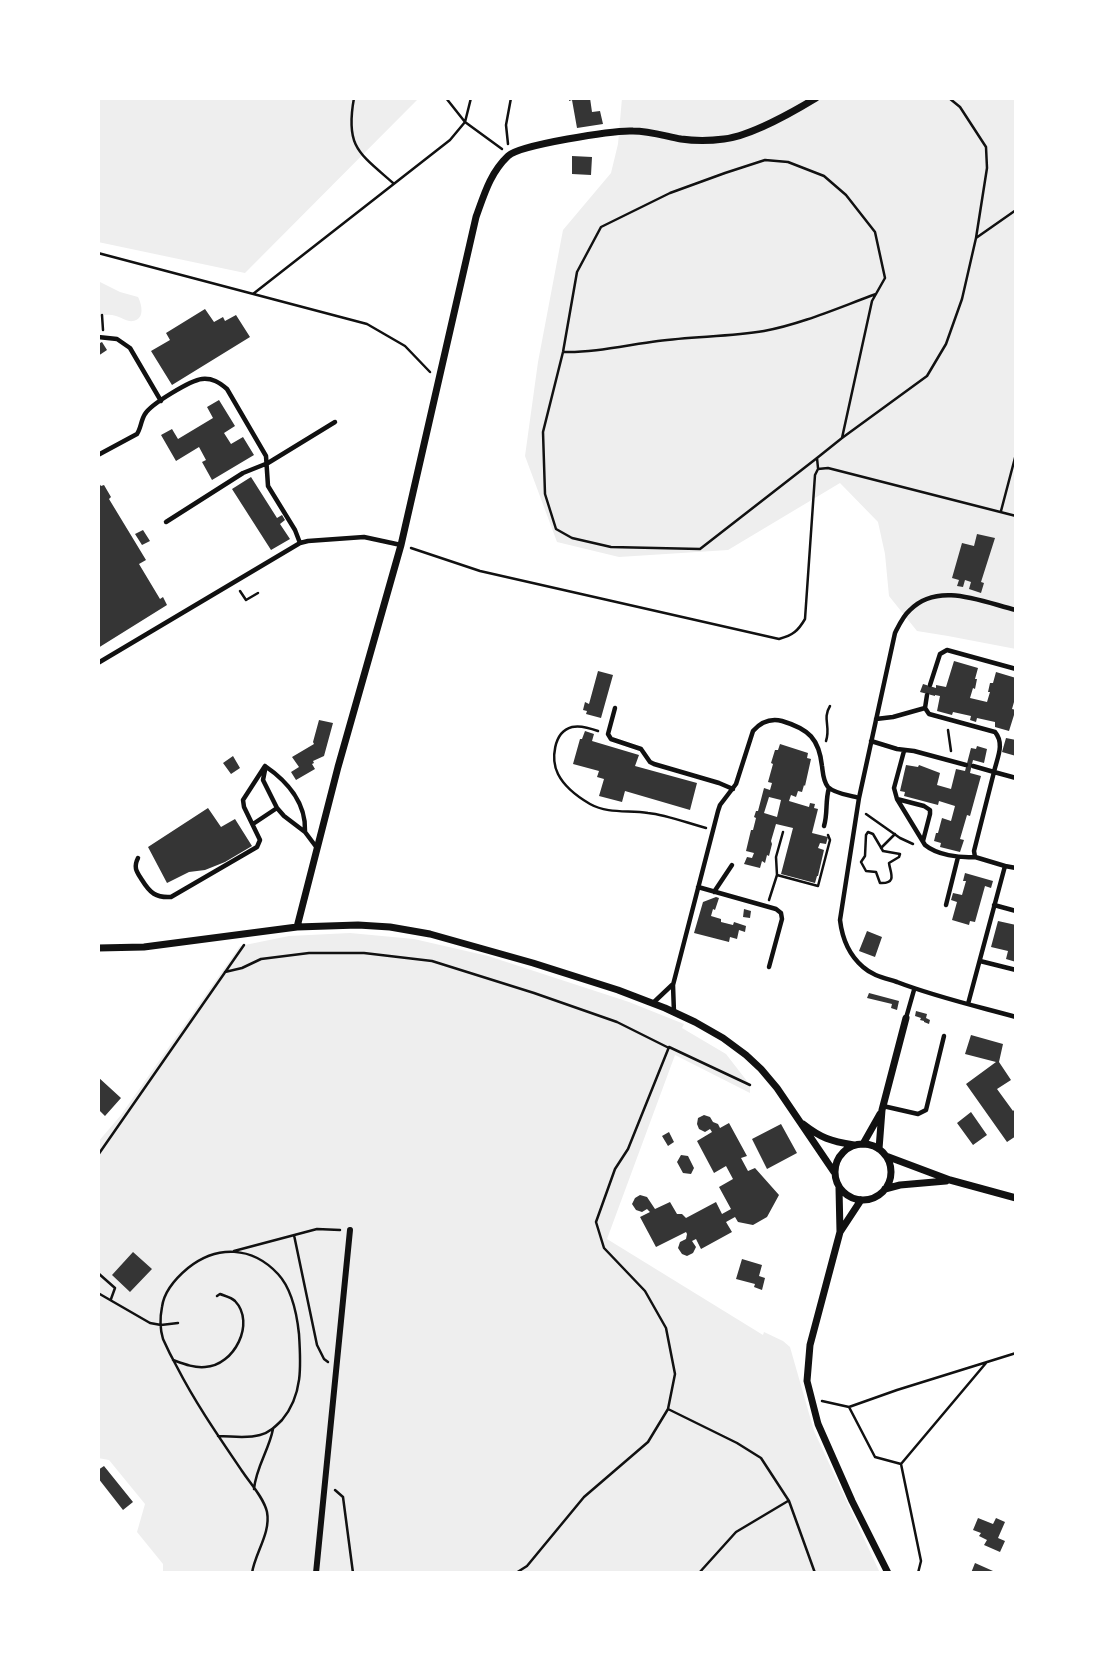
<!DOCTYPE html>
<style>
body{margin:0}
#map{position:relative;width:1114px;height:1671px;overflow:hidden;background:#fff;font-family:Ubuntu,sans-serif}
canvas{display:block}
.frame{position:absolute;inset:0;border:100px solid #fff;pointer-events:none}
</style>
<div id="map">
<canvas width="1114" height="1671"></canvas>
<div class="frame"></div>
</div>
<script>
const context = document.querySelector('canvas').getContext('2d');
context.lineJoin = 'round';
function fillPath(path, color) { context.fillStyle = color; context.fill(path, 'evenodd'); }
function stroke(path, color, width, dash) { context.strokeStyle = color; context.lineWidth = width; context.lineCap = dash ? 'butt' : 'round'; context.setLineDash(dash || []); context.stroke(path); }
fillPath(new Path2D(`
 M98,98h321l-174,175 -147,-31z
 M622,98h394v551l-68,-13 -31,-5 -28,-35 -4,-42 -7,-32 -38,-39 -112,67 -109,7 -62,-15 -32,-86 13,-94 25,-132 48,-57 7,-29z
 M98,281l22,11 18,5c4,8 7,22 -5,24 -6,1 -12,-4 -17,-5 -6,-2 -12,-1 -18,0z
 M350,933l64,6 74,17 141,46 55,22 -2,4 44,26 24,31v8l-75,-38 -68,184 156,96 1,-3 19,9 7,6 24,84 66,142h-717v-9l-26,-32 8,-28 -36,-44 -11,-2v-316l23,-27 119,-169 49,-10z`), '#eee');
fillPath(new Path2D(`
 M569,98h21l2,14 8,-1 3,13 -26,4 -5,-28 -3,1z
 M572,156l20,1 -1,18 -19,-1z
 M205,309l9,13 9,-5 2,4 11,-6 14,22 -78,48 -21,-34 19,-11 -4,-7z
 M102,342l5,8 -9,6v-12z
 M219,400l16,26 -11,7 7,11 12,-7 11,18 -42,25 -10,-18 4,-2 -7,-13 -23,14 -15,-26 11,-6 6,10 35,-21 -6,-11z
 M251,477l26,41 5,-3 3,5 -5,4 10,15 -19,11 -39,-61z
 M98,482l3,4 3,-1 7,12 -2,2 37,61 -7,4 21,35 3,-2 4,8 -69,43z
 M143,530l7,11 -8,4 -7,-11z
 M977,534l18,4 -14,44 3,1 -3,10 -12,-4 2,-7 -6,-2 -2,7 -6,-1 2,-6 -7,-2 10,-35 12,3z
 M954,661l24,7 -3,11h2l-2,10 -2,-1 -3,10 17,4 3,-10h-2l2,-9h3l3,-11 20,6v17l-4,14 4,1v6l-2,-1 -5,16 -14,-4v-5l-18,-4 -1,4 -6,-2 1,-4 -18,-4 -1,3 -15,-4 3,-15 -5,-1v1l-15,-4 3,-8 13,4v-3l10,2z
 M598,671l15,4 -12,43 -15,-4 1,-3 -4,-1 2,-8 4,2z
 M319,720l14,3 -9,33 -11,5 1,2 -2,1 3,5 -19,11 -5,-8 8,-5 -7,-10 22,-13 -1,-2z
 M585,731l9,3 -2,7 47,14 -4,11 62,17 -7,27 -65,-19 -3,11 -23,-6 5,-17 -7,-2 2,-6 -26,-7 7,-25h2z
 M1006,738l10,2v16l-14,-4z
 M780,744l28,9 -1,5 4,1 -6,27 -1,-1 -2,7 -4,-1 -2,6 -5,-2 -2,6 20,6 1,-4 5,1 -1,4 4,1 -6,24 16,4 -2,7 -6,-1 -2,5 6,2 -6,26h-1l-2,7 -34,-9 12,-46 -17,-4 -5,17 1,3 -3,12 -2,-1 -2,8 -3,-2 -2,7 -16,-4 3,-7 5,1 2,-5 -8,-2 5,-21h2l3,-12 -2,-1 2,-6h2l6,-23 6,2 2,-7 -4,-1 5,-18 -2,-1 4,-13h3zM769,797l12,3 -4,17 -13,-4z
 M977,746l10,3 -3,14 -11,-3 -3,13 11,3 -11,40 -3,-1 -7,24 4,1 -4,12 -20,-5 1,-4 -7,-2 2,-8h2l4,-15 9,3 4,-15 -16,-5 -1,4 -34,-9 1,-4 -5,-1 6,-26 12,2 1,-2 21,8 -3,12 14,4 5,-20 9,2 6,-23 5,1z
 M233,756l7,12 -9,6 -8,-11z
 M208,808l13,19 14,-8 17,27 -27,16 -20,8 -16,2 -22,11 -19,-36z
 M965,873l28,8 -2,7 -6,-2 -10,36 -5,-1 -1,4 -17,-5 5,-18 -6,-2 2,-7 9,2 4,-14h-3z
 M716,897l3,1 -4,12 -2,-1 -2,7 10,3v3l12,3 1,-3 12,4 -1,6 -6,-2 -2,9 -7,-2 -1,5 -35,-9 9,-31z
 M744,909l7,2 -1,7 -7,-1z
 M998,921l18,4v37l-10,-3 2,-8 -17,-4z
 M867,931l15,6 -7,20 -16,-6z
 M869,993l30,8 -2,9 -6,-2 1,-4 -25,-6z
 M916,1011l11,3 -1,4 4,2 -1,4 -5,-2v-1l-4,-1 1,-2 -6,-2z
 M971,1035l32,9 -4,18 12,18 -14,9 16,22 3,-3v28l-9,6 -41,-58 30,-22 -31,-8z
 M98,1077l23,21 -16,18 -7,-7z
 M971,1112l16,23 -14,10 -16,-22z
 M704,1115l6,2 3,5 5,2 2,4 9,-5 18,33 -6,2 7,13 7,-3 24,27 -12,22 -14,8 -15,-3 -3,-5 -9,5 6,10 -31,17 -5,-10 -4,2 4,6 -3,6 -6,3 -5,-2 -4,-6 2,-6 6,-3 1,-5 -1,-2 -30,15 -16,-30 10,-5 -3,-3 -5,3 -6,-2 -4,-6 3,-6 5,-3 7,2 8,12 15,-7 7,12h5l4,4 30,-16 6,12 9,-5 -12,-22 14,-8 -7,-13 -12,7 -17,-32 15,-9 -2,-3 -5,3 -6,-3 -2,-5 1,-6z
 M781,1124l16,29 -30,16 -15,-30z
 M669,1132l5,10 -6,4 -6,-10z
 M681,1155l7,1 6,12 -3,6 -8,-1 -6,-11z
 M133,1252l19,17 -22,23 -18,-17z
 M742,1259l20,6 -3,11 6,2 -3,12 -8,-3 1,-3 -19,-5z
 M104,1466l29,36 -10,8 -25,-32v-8z
 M978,1518l15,6 3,-6 9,4 -7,16 7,3 -5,11 -16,-7 3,-5 -8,-4 2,-3 -8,-3z
 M975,1563l18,8 -1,2h-21z`), '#353535');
stroke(new Path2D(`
 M354,98c-9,49 5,55 39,85
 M446,98l19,24 37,27
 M508,144l-2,-19 5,-27
 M976,238l40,-28
 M98,253l269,71 38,22 25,26
 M253,294l197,-154 15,-18 6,-24
 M102,315l1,15
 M563,352c31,1 64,-7 95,-11 35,-5 71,-4 106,-10 38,-7 76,-24 112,-37
 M817,458l-117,91 -89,-2 -39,-9 -16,-9 -11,-35 -2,-62 20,-80 14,-80 24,-45 69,-34 55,-20 40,-13 23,2 36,14 22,19 29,37 10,46 -13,23 -30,137
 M818,468l-1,-10 25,-20 85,-62 19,-32 16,-45 14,-61 11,-70 -1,-21 -26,-40 -11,-9
 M1001,511l15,-57
 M411,548l69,23 299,68c14,-4 19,-8 26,-20l10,-144 3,-6 10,-1 188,48
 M240,591l6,9 12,-7
 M948,730l3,21
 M598,731c-8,-3 -18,-6 -26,-4 -19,5 -21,33 -14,47 6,12 20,23 32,30 18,10 38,6 58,9 19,2 39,10 58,15
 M826,741c5,-15 -4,-22 4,-35
 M866,814l34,24 13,6
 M868,832l5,2 10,17 17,3 -1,3 -10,6c1,9 9,21 -9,20l-4,-11 -10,-1 -5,-9 4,-6 1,-21z
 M881,848l14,-14
 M777,875l41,11 12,-46 -2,-5
 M769,900l8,-25 -1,-18 7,-25
 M225,972l17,-4 19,-9 48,-6h55l68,8 102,32 83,29 52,26
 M98,1155l146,-210
 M294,1235l23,110 7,14 4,3
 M234,1251l83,-22 23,1
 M98,1273l17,15 -4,11
 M98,1293l52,30 11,2 17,-2
 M173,1360c11,4 21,8 32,7 29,-1 51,-44 30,-66 -4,-4 -10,-5 -15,-7l-3,2
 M822,1401l27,6 48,-17 119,-37
 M849,1407l26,50 26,7
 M668,1409l69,34 24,15 28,43 26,72
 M218,1436c14,0 28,3 42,-1 9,-2 16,-9 22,-15 21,-25 19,-55 17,-86 -2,-19 -7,-45 -21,-60 -26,-28 -61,-29 -90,-6 -12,10 -24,23 -26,39 -2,10 -2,22 1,32 4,9 9,19 14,28 19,37 42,70 65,104 8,12 22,27 25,41 4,21 -12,41 -15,61
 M254,1489c2,-22 15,-39 19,-60
 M335,1490l8,7 10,76
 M516,1573l11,-7 57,-69 64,-55 20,-33 7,-35 -9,-46 -21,-37 -41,-43 -8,-26 19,-53 13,-20 41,-102 81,38
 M699,1573l37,-41 52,-31
 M918,1573l3,-12 -20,-97 85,-101`), '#111', 2.5);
stroke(new Path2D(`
 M98,337l19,2 13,9 31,53
 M98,455l39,-21c4,-6 4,-14 8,-20 6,-10 46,-34 57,-35 10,-1 17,3 25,10l39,67 2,30 27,44 5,13
 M166,522l77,-49 25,-10 67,-41
 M1016,610c-33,-8 -78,-29 -106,0 -7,6 -11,15 -15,23l-36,165 -19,122c2,17 9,35 23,47 10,9 22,11 34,15 39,15 79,24 119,35
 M98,663l202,-120 8,-2 56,-4 37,8
 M930,685l10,-31 7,-4 69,19
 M927,695l-2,13 4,6 66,18c10,12 2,26 -1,40l-21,-6
 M615,708l-7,26 3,5 30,10 9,13 4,2 65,19 14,6
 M876,719l17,-2 32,-9
 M871,741l26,8 17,2 52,14
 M904,751l-10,37 3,11 28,46c12,10 34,13 50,12
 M265,766c22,15 41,37 40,65
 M265,770l-2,10 14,28 7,8 21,16 12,16
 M897,799l27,7 6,4v4l-7,27
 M253,824l24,-16
 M824,826c4,-13 1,-25 5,-38
 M138,858c-5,10 -1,14 4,22 8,13 14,18 29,17l86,-50 3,-7 -16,-33 -1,-7 22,-34
 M1005,866l11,2
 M698,887l78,22 5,4 1,6 -13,48
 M714,892l18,-27
 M946,905l12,-48
 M994,905l22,6
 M980,961l36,9
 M653,1003l19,-18
 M968,1004l37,-138 -30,-9 -1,-6 20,-79 22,6
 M674,1013l-1,-28 45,-174 2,-6 16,-21 17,-53c8,-9 17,-13 29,-10 27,8 37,18 40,45 1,7 1,15 6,21 7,7 22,8 31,11
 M906,1018l8,-28
 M883,1106l35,8 8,-4 18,-74`), '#111', 4.5);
stroke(new Path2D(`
 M316,1573l34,-343`), '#111', 6);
stroke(new Path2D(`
 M297,927l41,-160 63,-222 75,-328c8,-22 14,-44 32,-61 11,-11 106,-26 125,-25 16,0 32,5 48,8 14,2 28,2 43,0 26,-3 69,-27 92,-41
 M98,948l46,-1 153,-20 61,-2 32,2 40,7 103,29 85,27 47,18 30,14 28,16 23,17 15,14 16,19 57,84
 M803,1124c18,14 27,17 51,21
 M835 1172a28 28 0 1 1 56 0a28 28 0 1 1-56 0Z
 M863,1144l17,-30
 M879,1149l3,-39 24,-92
 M886,1156l64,24 66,18
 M839,1188l1,44 -30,113 -3,36 11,43 34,77 36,72
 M885,1189l15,-4 46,-4
 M840,1232l21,-32`), '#111', 7);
</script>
